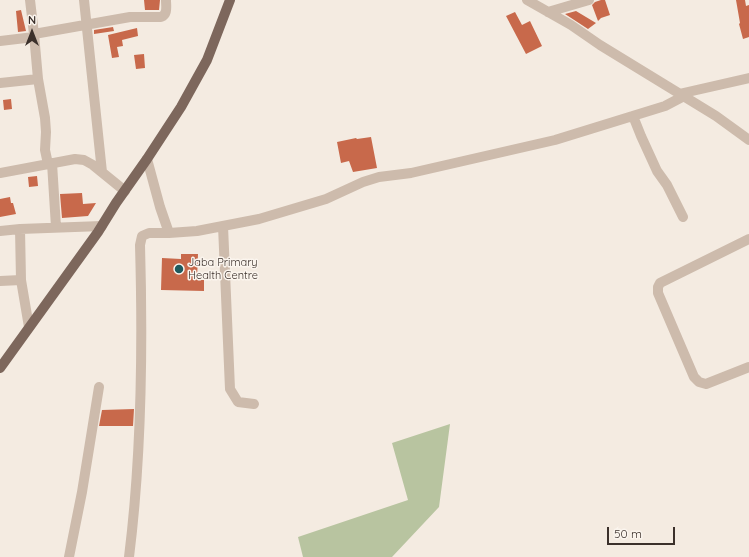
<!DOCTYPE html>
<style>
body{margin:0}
#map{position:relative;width:749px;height:557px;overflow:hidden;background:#f4ebe1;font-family:Quicksand,sans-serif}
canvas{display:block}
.north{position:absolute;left:12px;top:12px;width:40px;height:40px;-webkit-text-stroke:3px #fbf5ee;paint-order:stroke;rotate:0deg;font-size:11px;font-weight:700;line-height:16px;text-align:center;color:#3b302b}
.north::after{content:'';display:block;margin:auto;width:14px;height:18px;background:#3b302b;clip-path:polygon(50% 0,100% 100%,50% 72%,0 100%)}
.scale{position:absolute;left:607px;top:527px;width:68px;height:18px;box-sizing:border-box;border:2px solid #3b302b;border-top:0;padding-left:5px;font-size:12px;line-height:14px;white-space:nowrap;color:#3b302b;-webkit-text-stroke:3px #fbf5ee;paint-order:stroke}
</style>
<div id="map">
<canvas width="749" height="557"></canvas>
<div class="north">N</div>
<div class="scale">50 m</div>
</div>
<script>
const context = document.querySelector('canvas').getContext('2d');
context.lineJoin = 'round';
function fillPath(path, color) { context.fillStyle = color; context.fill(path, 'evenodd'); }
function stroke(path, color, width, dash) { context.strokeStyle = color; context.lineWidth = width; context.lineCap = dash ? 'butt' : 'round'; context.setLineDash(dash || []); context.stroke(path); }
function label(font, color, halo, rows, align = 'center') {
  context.font = font + ' Quicksand,sans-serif'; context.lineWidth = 3; context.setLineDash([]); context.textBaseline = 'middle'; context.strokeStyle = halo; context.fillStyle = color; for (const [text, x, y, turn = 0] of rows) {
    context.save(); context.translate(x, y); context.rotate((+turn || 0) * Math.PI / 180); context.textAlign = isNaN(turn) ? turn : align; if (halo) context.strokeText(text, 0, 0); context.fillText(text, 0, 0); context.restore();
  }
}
fillPath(new Path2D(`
 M450,424l-11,83 -47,50h-89l-5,-20 110,-37 -16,-57z`), '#b8c4a0');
fillPath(new Path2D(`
 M144,0h16l-1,10h-14z
 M601,0h4l5,15 -9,3 -3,3 -6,-16 3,-3z
 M736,0h9l1,6 3,-1v32l-6,2 -4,-15 1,-1z
 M21,10l5,21 -8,1 -2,-21z
 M576,11l20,12 -8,6 -23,-15z
 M515,12l7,13 8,-4 12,25 -16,8 -20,-38z
 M113,27l1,4 -20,3v-4z
 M137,28l1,8 -16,4 1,6 -6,1 2,10 -7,1 -4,-23z
 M144,54l1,14 -9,1 -2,-14z
 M11,99l1,10 -8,1 -1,-10z
 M371,137l6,31 -24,4 -4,-11 -8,2 -4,-21 19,-4 1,1z
 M37,176l1,10 -9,1 -1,-10z
 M82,193l1,11 13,-1 -8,13 -26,2 -2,-24z
 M10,197l1,6h2l3,11 -16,3v-18z
 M181,254h17l-1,26h7v11l-43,-1 1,-32 19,1z
 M134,409l-1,17h-34l3,-16z`), '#c8694b');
stroke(new Path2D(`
 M30,0l4,34 4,45 7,39 1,14 -1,18 3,14
 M84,0l18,172
 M527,0l44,25 29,20 116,71 33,24
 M548,12l41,-12
 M34,34l96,-17h31c7,-3 5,-10 5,-17
 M0,41l34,-4
 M0,83l38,-4
 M679,94l70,-16
 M633,116l8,20 16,35 10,14 16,32
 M147,159l13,48 9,26
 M52,163l4,64
 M0,173l75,-14 9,1 9,5 32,26
 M223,226l7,163 8,13 16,2
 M20,229l82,-3
 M0,231l20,-2 1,51 8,47
 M749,239l-89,44 -2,4v6l36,84 5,5 7,2 43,-17
 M0,281l21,-1
 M69,557l13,-65 17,-105
 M129,557c13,-104 14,-208 11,-312l2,-9 7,-3h20l28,-2 62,-12 67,-20 37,-17 16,-5 32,-4 144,-33 110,-34 19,-10`), '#cdbbac', 10);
stroke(new Path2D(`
 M0,368l98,-136 18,-29 31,-44 34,-52 26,-47 23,-60`), '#7d675c', 10);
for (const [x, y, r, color] of [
 [179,269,5,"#1f5a5e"]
]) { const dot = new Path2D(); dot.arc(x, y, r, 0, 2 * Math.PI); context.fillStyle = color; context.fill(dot); stroke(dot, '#fbf5ee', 1.5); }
label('11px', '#3b302b', '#fbf5ee', [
 ["Jaba Primary",188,263],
 ["Health Centre",188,276]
], 'left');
</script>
